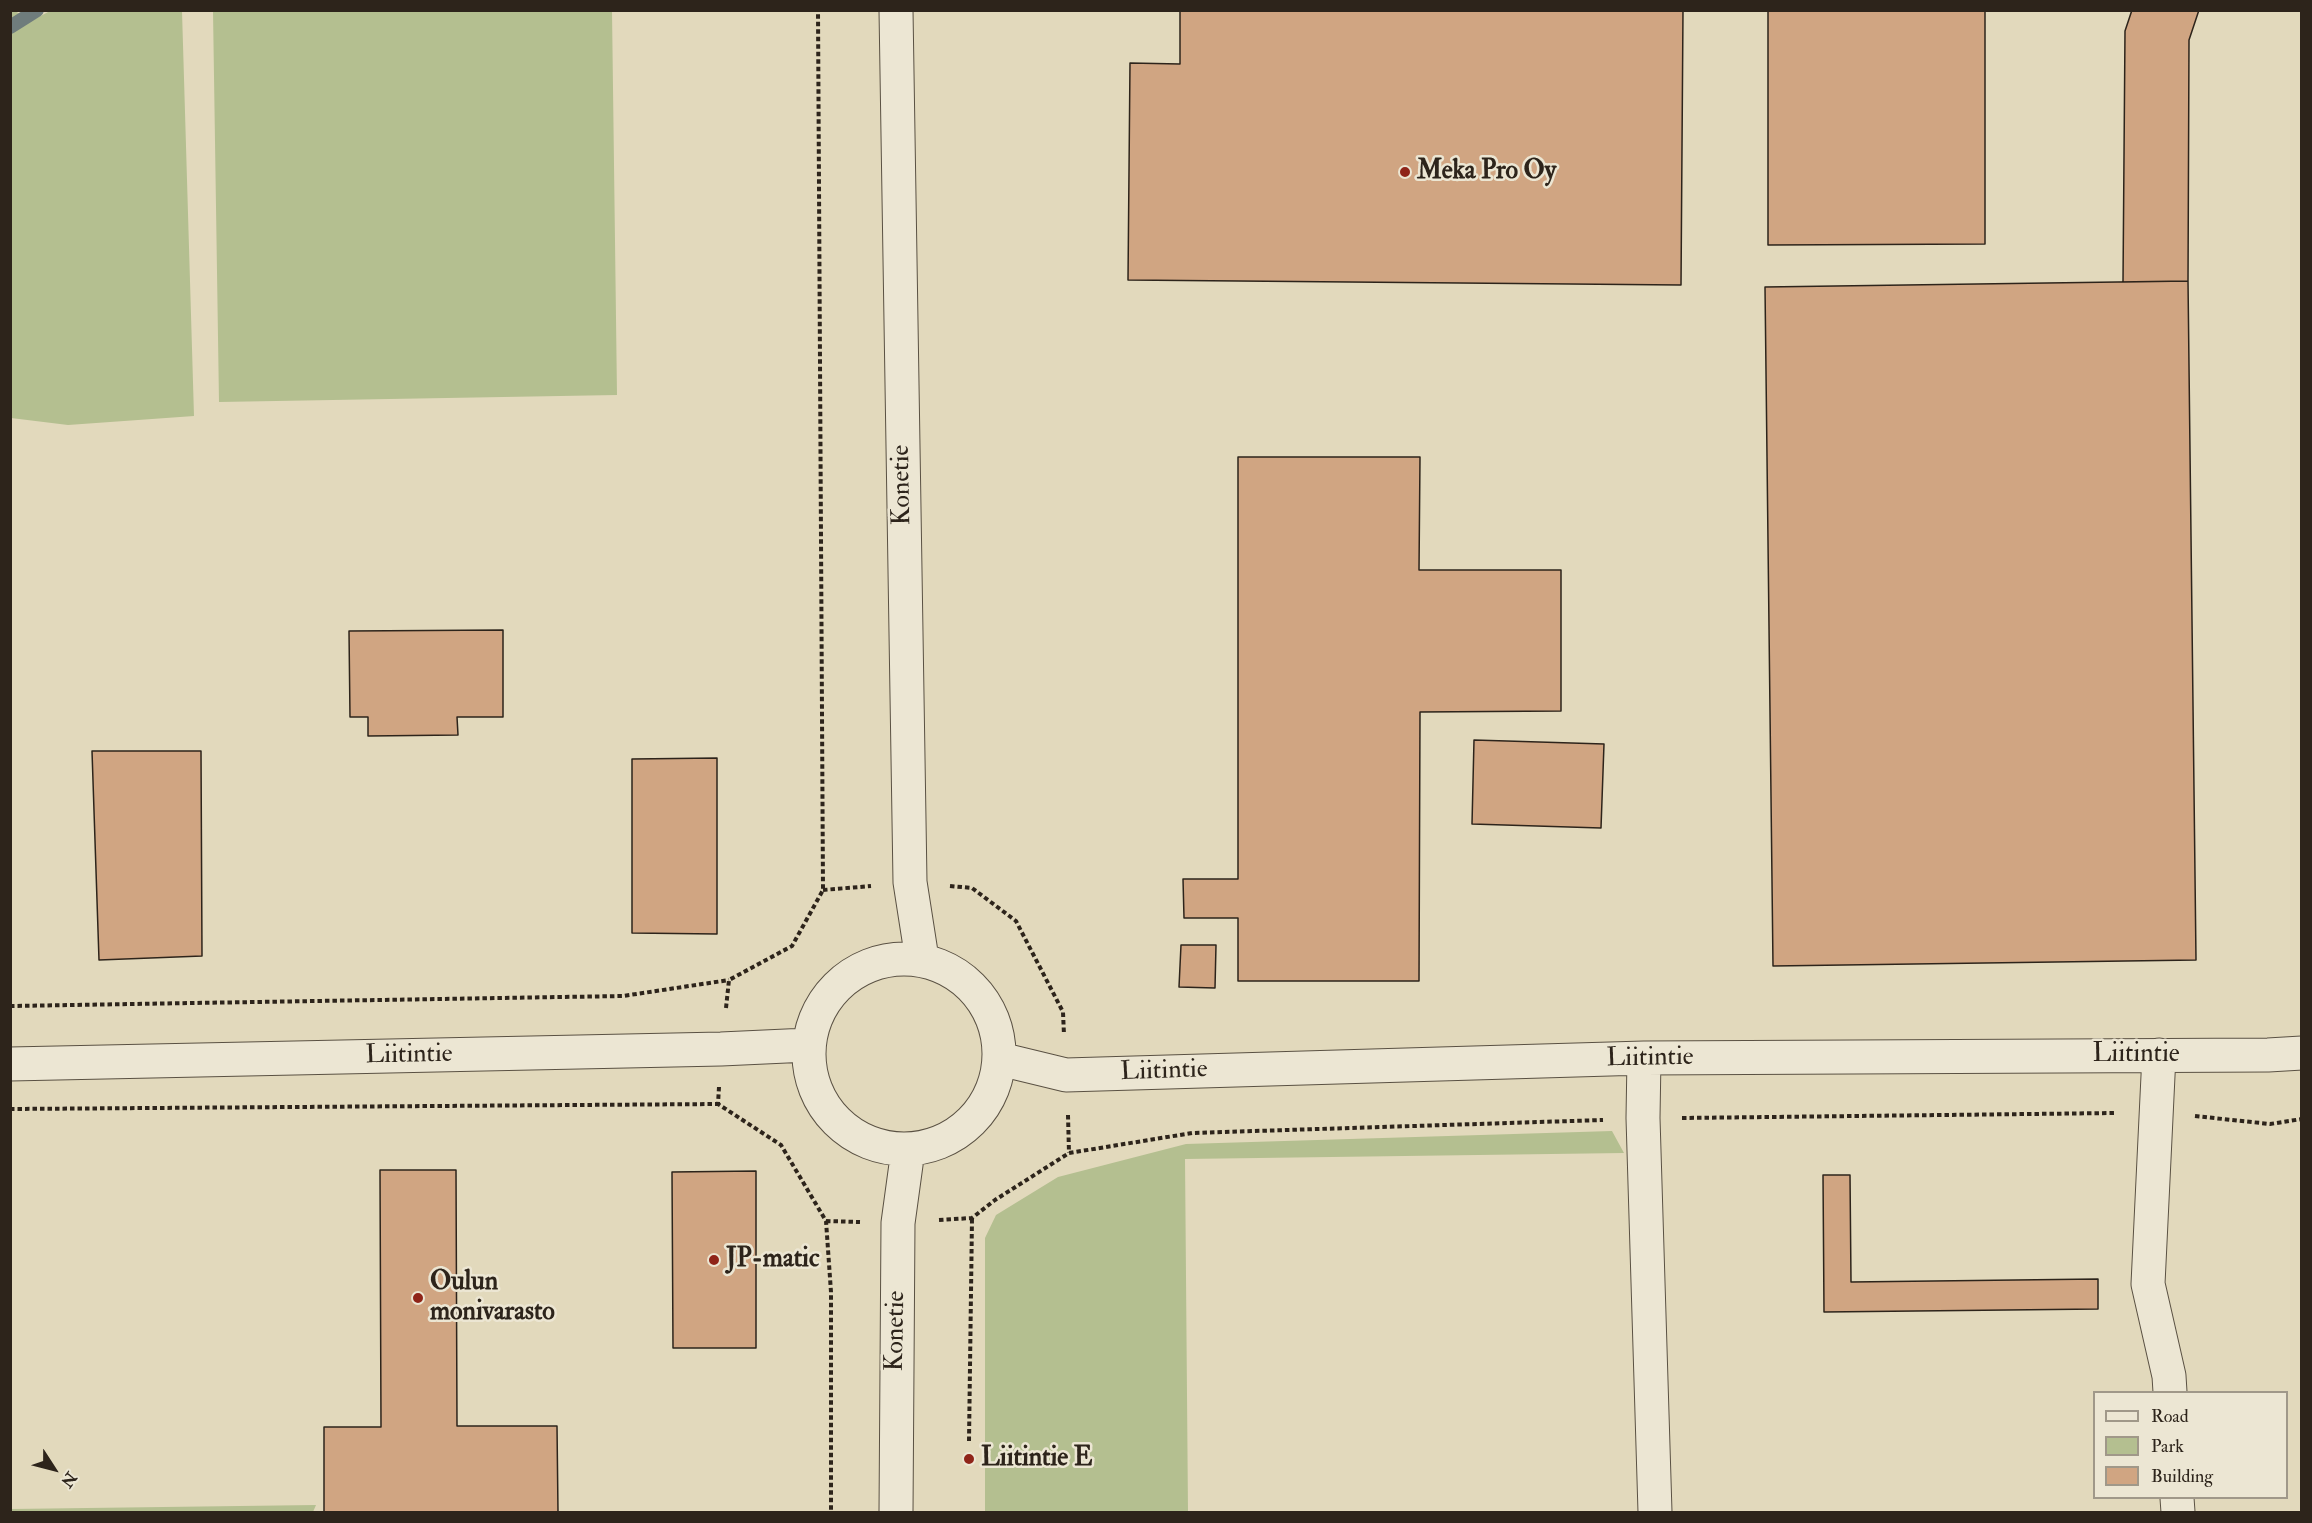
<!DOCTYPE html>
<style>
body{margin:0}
#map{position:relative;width:2312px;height:1523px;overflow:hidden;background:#e2d9bc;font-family:"IM FELL Double Pica",serif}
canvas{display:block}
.frame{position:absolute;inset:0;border:12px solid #2d241b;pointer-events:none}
.legend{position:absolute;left:2093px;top:1391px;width:195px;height:108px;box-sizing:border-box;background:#ece6d3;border:2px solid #a09889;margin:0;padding:8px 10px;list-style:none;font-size:18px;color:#2d241b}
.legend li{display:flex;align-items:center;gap:12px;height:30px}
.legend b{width:30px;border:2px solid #a09889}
.north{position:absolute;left:24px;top:1439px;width:60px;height:60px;-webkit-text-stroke:4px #ece6d3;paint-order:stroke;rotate:126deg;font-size:16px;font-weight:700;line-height:24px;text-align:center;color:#2d241b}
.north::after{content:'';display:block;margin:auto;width:21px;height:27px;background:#2d241b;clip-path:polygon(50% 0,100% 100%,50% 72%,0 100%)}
</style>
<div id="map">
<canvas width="2312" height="1523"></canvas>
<div class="frame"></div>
<ul class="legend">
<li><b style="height:8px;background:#ece6d3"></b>Road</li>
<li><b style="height:16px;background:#b4bf90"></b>Park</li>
<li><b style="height:16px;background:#d0a582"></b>Building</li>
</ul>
<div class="north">N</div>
</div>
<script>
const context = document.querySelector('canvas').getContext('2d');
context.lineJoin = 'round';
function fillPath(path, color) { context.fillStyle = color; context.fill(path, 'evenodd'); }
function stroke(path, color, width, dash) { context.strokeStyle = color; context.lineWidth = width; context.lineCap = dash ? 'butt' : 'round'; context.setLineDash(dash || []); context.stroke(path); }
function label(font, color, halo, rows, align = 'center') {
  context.font = font + ' "IM FELL Double Pica",serif'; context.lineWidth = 5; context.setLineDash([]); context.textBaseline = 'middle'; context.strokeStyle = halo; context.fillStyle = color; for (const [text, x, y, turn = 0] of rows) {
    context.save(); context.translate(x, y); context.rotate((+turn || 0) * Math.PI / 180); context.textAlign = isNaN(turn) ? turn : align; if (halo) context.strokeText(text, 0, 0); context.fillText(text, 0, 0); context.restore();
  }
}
fillPath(new Path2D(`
 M10,11h5l16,10 19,-10h132l12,405 -126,9 -57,-7z
 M213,11h399l5,384 -398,7z
 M1612,1131l12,22 -439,6 3,353h-203v-274l11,-23 62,-38 128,-33z
 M316,1505l-3,7h-303l1,-3z`), '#b4bf90');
stroke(new Path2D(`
 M10,27l27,-17`), '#6f7c7c', 14);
const building = new Path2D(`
 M1180,10h503l-2,275 -553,-5 2,-217 50,1z
 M1768,10h217v234l-217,1z
 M2132,10h67l-10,30 -1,241 -65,1 2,-251z
 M2188,281l8,679 -423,6 -8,-679z
 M1238,457h182l-1,113h142v141l-141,1 -1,269h-181v-63h-54l-1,-39h55z
 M503,630v87h-46l1,18 -90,1v-19h-18l-1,-86z
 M1474,740l130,4 -3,84 -129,-4z
 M92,751h109l1,205 -103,4z
 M717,758v176l-85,-1v-174z
 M1181,945h35l-1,43 -36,-1z
 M380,1170h76l1,256h100l1,86h-234v-85h57z
 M756,1171v177h-83l-1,-176z
 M1823,1175h27l1,107 247,-3v30l-274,3z`);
fillPath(building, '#d0a582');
stroke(building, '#2d241b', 1.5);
const minor = new Path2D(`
 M896,10l14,872 12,77
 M809 1054a95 95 0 1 1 190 0a95 95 0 1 1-190 0Z
 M2159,1055l-11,229 21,92 1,16
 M1644,1058l-1,60 12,394
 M1000,1059l66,16 578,-17 624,-3 34,-2
 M10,1064l711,-15 87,-4
 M2177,1498l1,14
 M896,1512l2,-289 10,-73`);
stroke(minor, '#5a5143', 35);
stroke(new Path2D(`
 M950,886l22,2 44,33 47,91 1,23
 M823,890l48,-4
 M10,1006l613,-10 106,-16
 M726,1008l3,-28 63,-34 31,-56 -5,-880
 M719,1087l-1,17 63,41 45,76 5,71v220
 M10,1109l708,-5
 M1068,1115l1,38
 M2195,1116l75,8 32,-5
 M1682,1118l434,-5
 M939,1220l33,-2 23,-18 74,-47 123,-20 411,-13
 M826,1221l34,1
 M969,1441l3,-223`), '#2d241b', 4, [4.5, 3]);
stroke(minor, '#ece6d3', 33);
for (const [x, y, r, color] of [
 [1405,172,6,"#8f2418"],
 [714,1260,6,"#8f2418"],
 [418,1298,6,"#8f2418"],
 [969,1459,6,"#8f2418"]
]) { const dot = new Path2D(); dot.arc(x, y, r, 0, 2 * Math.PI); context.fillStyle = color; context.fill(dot); stroke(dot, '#ece6d3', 2); }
label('bold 26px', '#2d241b', '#ece6d3', [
 ["Meka Pro Oy",1417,172],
 ["JP-matic",726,1260],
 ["Oulun",430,1283],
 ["monivarasto",430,1313],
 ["Liitintie E",981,1459]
], 'left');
label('26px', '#2d241b', '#ece6d3', [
 ["Konetie",903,485,-91],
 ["Liitintie",2136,1055],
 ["Liitintie",409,1056,-1],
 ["Liitintie",1650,1059,-1],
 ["Liitintie",1164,1072,-2],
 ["Konetie",897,1331,-89]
]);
</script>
